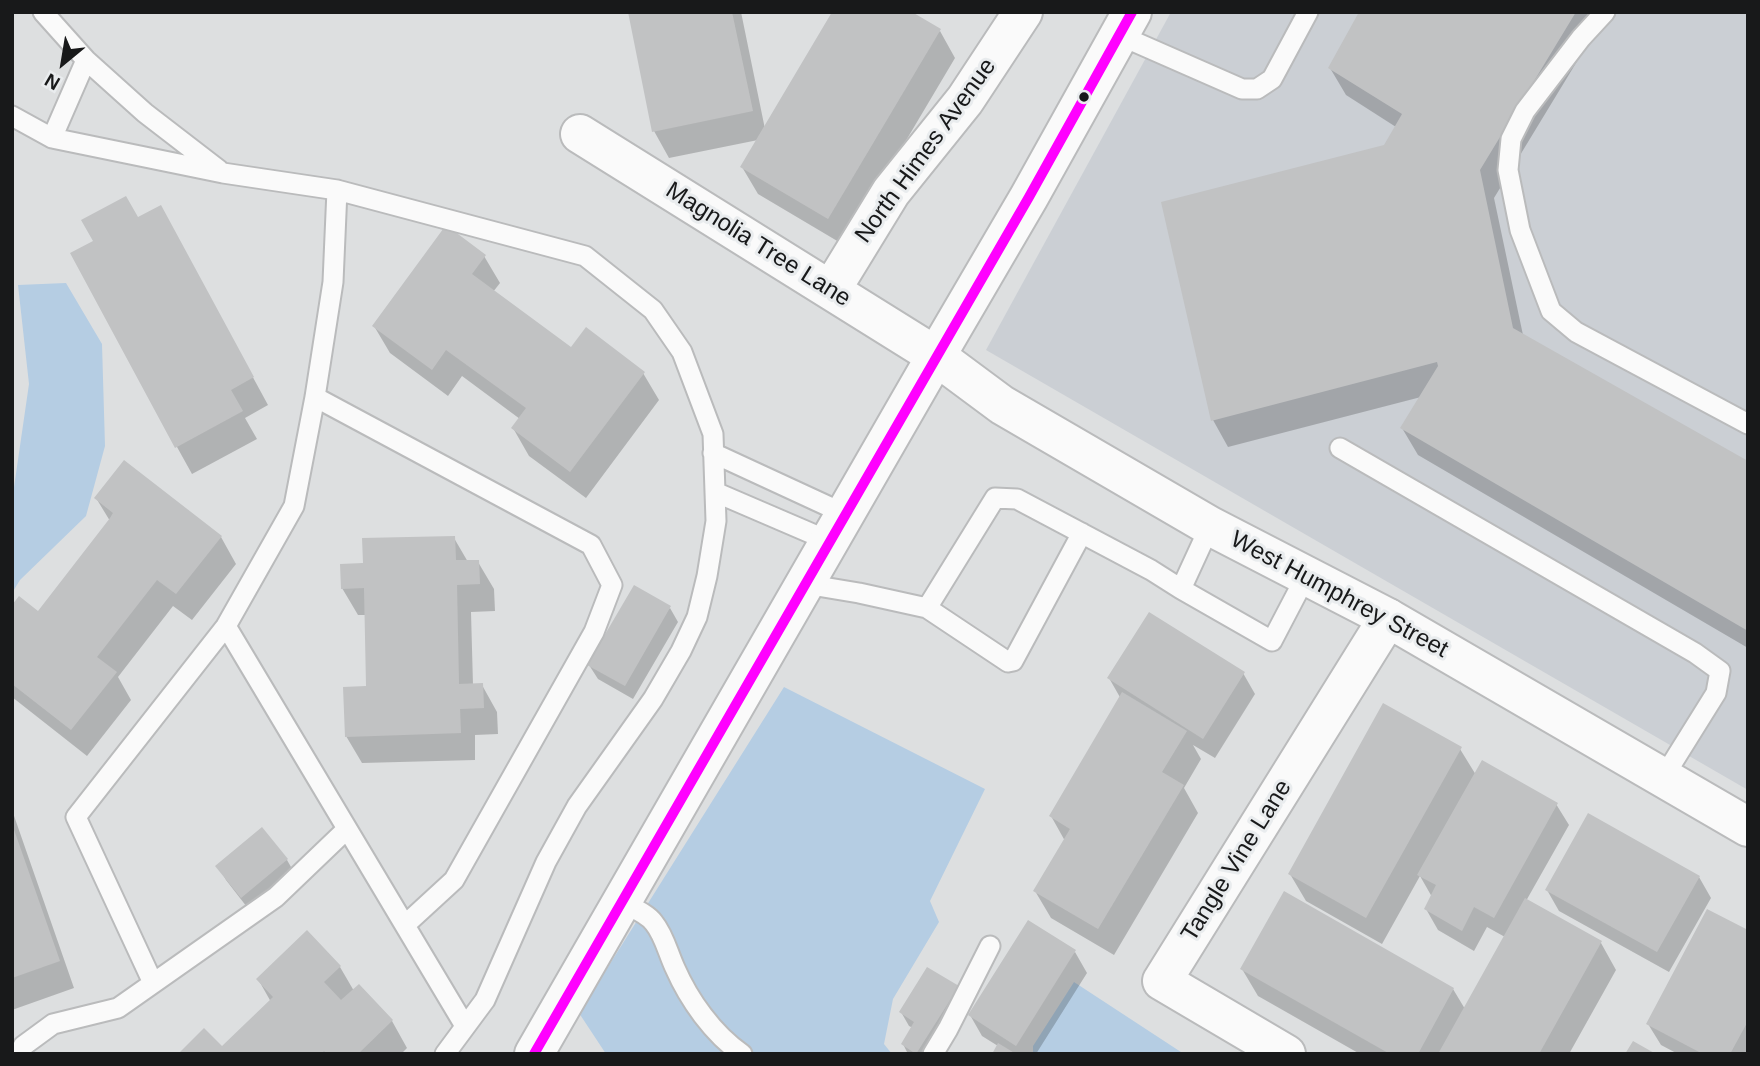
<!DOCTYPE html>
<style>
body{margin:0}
#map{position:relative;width:1760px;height:1066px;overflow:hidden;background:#dddfe0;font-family:Helvetica,sans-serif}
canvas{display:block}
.frame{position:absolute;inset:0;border:14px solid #18191a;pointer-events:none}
.north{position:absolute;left:28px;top:28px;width:70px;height:70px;-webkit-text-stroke:5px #e9ecee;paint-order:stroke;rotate:210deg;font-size:19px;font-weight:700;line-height:28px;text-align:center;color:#18191a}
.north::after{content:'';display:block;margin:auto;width:24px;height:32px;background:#18191a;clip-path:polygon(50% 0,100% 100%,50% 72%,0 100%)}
</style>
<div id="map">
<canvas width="1760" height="1066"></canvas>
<div class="frame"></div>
<div class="north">N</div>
</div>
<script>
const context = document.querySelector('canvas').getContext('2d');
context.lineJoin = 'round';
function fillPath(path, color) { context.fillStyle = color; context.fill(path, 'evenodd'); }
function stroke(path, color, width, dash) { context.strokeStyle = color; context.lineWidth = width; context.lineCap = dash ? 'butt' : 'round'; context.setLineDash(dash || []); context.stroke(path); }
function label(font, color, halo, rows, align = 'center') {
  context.font = font + ' Helvetica,sans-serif'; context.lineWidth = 6; context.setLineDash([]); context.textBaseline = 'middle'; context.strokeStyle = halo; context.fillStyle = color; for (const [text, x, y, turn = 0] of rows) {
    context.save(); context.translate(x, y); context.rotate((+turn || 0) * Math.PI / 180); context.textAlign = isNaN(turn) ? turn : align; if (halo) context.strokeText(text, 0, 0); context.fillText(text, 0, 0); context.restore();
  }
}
fillPath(new Path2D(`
 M1171,12h577v778l-762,-440z`), '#cbcfd4');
fillPath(new Path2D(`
 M66,283l36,61 3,102 -19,70 -66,64 -8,13v-92l17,-117 -11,-99z
 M784,687l201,102 -55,112 9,21 -46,77 -9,45 8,10h-286l-27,-41z
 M1074,982l110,72h-151v-8z`), '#b5cde3');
fillPath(new Path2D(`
 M630,12h111l24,117 175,-98 15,27 -111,187 -86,-51 -16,-27 16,-27 -89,18 -15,-27z
 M1361,12h246l-113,186 29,137 225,128v185l-330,-193 -16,-27 19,-31 -193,50 -15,-27 183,-293 -50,-32 -16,-27z
 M138,219l37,15 93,171 -23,13 12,21 -65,35 -15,-27 -82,-205z
 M484,256l16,27 -7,9 78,57 72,24 16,27 -73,98 -57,-42 -16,-28 7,-9 -58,-43 -14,20 -58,-43 -16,-27z
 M96,498l125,39 15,27 -44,56 -19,-14 -55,71 13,23 -44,56 -75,-59v-89l26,5 72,-92z
 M454,538l14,24h10l16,27 1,22 -24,1 2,73h9l15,27 1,22 -23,1v25l-113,3 -16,-27 22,-48 -2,-73h-8l-16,-27 23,-23z
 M670,608l8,14 -45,77 -35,-20 -9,-14z
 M1243,673l12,21 -40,64 -22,-13 8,14 -17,29 14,25 -84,142 -63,-37 -16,-27 30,-50 -14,-25 70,-117 -12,-21z
 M1460,749l16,26 80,29 13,21 -43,76 75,42 15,27 -47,84h-209l-102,-58 -16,-27 211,20 12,20 40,-72 -18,-10 -13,24 -36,-21 -12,-21 6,-12 -12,-21 -38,68 -76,-43 -16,-27z
 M12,810l62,178 -62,22z
 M287,860l8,14 -45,37 -24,-31 -8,-14z
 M1699,877l12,21 -42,74 -110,-61 -12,-21z
 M1748,932v122h-70l-17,-9 -13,-21z
 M1075,952l12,21 -51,81h-42l4,-8 -16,-10 -12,-21z
 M340,967l14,24 38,30 15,27 -6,6h-221l42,-5 49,-47 -13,-23z
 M957,988l9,14 -33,52h-25l-5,-10 10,-16 -4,-2 -8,-14z`), '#0003');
fillPath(new Path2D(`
 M628,12h104l21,99 -101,21z
 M832,12h80l29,17 -113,190 -88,-52z
 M1359,12h217l-96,158 33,158 235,133v170l-348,-203 38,-62 -1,-4 -226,59 -50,-219 223,-57 18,-31 -74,-46z
 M126,196l12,21 23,-12 93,172 -23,13 12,21 -68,37 -105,-195 23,-12 -12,-21z
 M446,225l40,30 -14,19 99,73 15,-20 59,45 -75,100 -59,-44 15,-20 -80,-58 -14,20 -60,-44z
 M124,460l98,76 -46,58 -19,-14 -60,77 20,15 -46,58 -59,-46v-79l7,-9 19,15 72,-93 3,-5 -19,-15z
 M455,536l1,24h23l1,24 -23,1 2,99 24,-1 1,25 -24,1 1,24 -116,4 -2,-50 23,-1 -2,-98 -23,1 -1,-25 23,-1 -1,-25z
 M634,585l37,21 -46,80 -38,-21z
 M1149,612l96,60 -42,67 -96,-61z
 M1122,692l65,39 -25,41 22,13 -86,144 -65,-38 37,-62 -21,-13z
 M1383,703l79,44 -96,171 -78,-44z
 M1482,760l76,43 -64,115 -20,-11 -12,24 -38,-22 12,-24 -19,-10z
 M1588,813l112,63 -43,76 -112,-62z
 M12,824l48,137 -48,17z
 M262,827l26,32 -47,39 -26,-32z
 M1284,891l170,97 -36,66h-28l-150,-85z
 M1525,898l77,43 -63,113h-101z
 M1707,909l41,21v91l-18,33h-27l-57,-30z
 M1028,920l48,30 -60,96 -48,-31z
 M307,930l34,36 -17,16 17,18 18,-16 34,36 -35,34h-31l-3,-3 -3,3h-143l26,-26 18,18 51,-49 -17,-18z
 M927,967l32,19 -43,68 -15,-10 13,-22 -15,-10z
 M1633,1041l23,13h-31z
 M998,1043l18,11h-24z`), '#c1c2c3');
const service = new Path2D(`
 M43,12l43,48 59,53 74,57
 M1605,12l-24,26 -56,73 -14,28 -3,31 12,60 31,81 25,21 172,92
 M1119,35l123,54h15l15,-10 36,-67
 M12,116l40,22 171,35 114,17 248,66 68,54 29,42 31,82 3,87 -9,55 -10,41 -16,34 -28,48 -76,107 -31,56 -61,138 -40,54
 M52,138l34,-78
 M315,397l276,148 21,40 -18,47 -140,248 -49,45
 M1340,448l355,205 25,18 -4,22 -53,85
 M713,453l132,61
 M715,492l114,49
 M805,584l54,9 68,15 68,-110 22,1 134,71 30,19 29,-63
 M1181,589l91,52 34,-65
 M927,608l81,54 5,-1 69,-128
 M226,626l239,400
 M621,902c11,6 26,11 33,21 10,12 14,30 21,45 14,32 38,66 67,86
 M153,983l-77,-166 150,-191 68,-120 21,-109 18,-115 4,-92
 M20,1054l3,-8 30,-22 65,-16 158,-111 71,-68
 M933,1054l15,-25 42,-83`);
const minor = new Path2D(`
 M580,134l356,222
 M831,290l60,-98 74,-92 58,-88
 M1286,1054l-124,-73 226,-363`);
const tertiary = new Path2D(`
 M936,356l66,49 208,121 178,92 360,209
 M534,1054l402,-698 93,-159 103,-185`);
stroke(service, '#babbbc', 23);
stroke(minor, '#babbbc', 42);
stroke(tertiary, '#babbbc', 42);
stroke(service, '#fafafa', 19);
stroke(minor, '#fafafa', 38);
stroke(tertiary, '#fafafa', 38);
stroke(new Path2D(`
 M534,1054l495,-857 103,-185`), '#f0f', 10);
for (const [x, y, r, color] of [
 [1084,97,6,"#18191a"]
]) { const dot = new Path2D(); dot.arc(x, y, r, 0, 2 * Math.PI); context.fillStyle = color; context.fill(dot); stroke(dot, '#e9ecee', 2.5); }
label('24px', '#18191a', '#e9ecee', [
 ["North Himes Avenue",926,151,-54],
 ["Magnolia Tree Lane",758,245,32],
 ["West Humphrey Street",1339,595,28],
 ["Tangle Vine Lane",1237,861,-58]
]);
</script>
